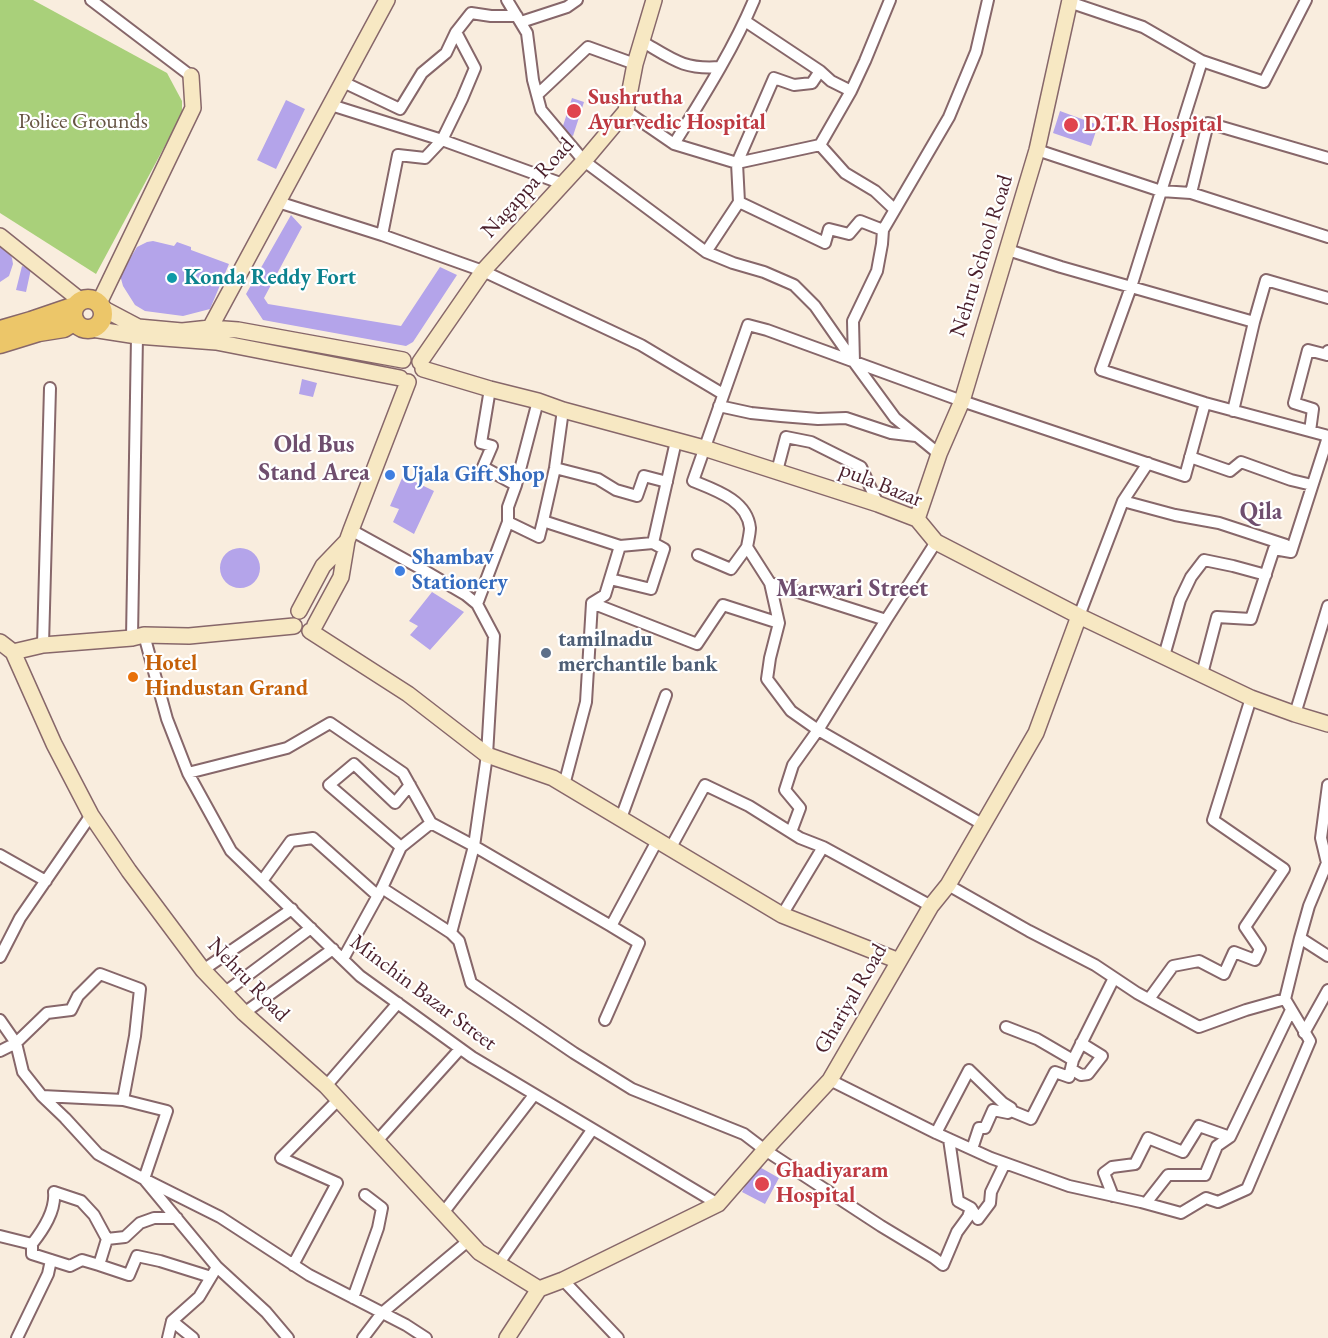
<!DOCTYPE html>
<style>
body{margin:0}
canvas{display:block;background:#f9edde}
</style>
<canvas width="1328" height="1338"></canvas>
<script>
const context = document.querySelector('canvas').getContext('2d');
context.lineJoin = 'round';
function fillPath(path, color) { context.fillStyle = color; context.fill(path, 'evenodd'); }
function stroke(path, color, width, dash) { context.strokeStyle = color; context.lineWidth = width; context.lineCap = dash ? 'butt' : 'round'; context.setLineDash(dash || []); context.stroke(path); }
function label(font, color, halo, rows, align = 'center') {
  context.font = font + ' "EB Garamond",serif'; context.lineWidth = 4.5; context.setLineDash([]); context.textBaseline = 'middle'; context.strokeStyle = halo; context.fillStyle = color; for (const [text, x, y, turn = 0] of rows) {
    context.save(); context.translate(x, y); context.rotate((+turn || 0) * Math.PI / 180); context.textAlign = isNaN(turn) ? turn : align; if (halo) context.strokeText(text, 0, 0); context.fillText(text, 0, 0); context.restore();
  }
}
fillPath(new Path2D(`
 M0,0h33l134,73 15,28v13l-86,160 -96,-61z`), '#a9d07a');
fillPath(new Path2D(`
 M572,98l12,4 -11,34 -12,-4z
 M286,100l19,9 -29,60 -19,-9z
 M1060,111l38,14 -7,21 -38,-13z
 M291,215l11,12 -38,71 4,6 133,22 39,-59 17,8 -44,67 -7,4 -143,-26 -17,-26z
 M153,241l21,5 3,-4 14,5v3l38,14 -19,45 -27,7 -38,-5 -10,-6 -12,-19 -3,-11 17,-28 10,-5z
 M0,246l9,6 3,6 1,6 -4,12 -9,6z
 M22,266l9,3 -5,23 -10,-2z
 M302,379l15,4 -4,14 -14,-3z
 M403,476l31,15 -20,43 -21,-12 6,-13 -9,-3z
 M220 568a20 20 0 1 1 40 0a20 20 0 1 1-40 0Z
 M432,592l32,20 -34,38 -20,-15 8,-9 -9,-5z
 M756,1165l23,13 -14,26 -23,-12z`), '#b4a4ea');
const street = new Path2D(`
 M91,0l100,76
 M507,0l20,33 6,47 8,30 43,51 122,91 33,-50 -2,-39 37,-85 20,7 18,-2 8,-12
 M1069,2l74,25 59,34 62,21 42,-82
 M745,21l75,50 11,10 20,10
 M521,22l46,-15 10,-7
 M643,42c29,17 41,28 77,25
 M1202,61l-71,226 -30,83 104,33 123,33
 M343,82l57,27 22,-36 24,-20 10,-21 15,-19 20,3h26
 M537,95l51,-48 47,17
 M331,105l111,35 121,44
 M626,111l48,33 63,19 83,-18 31,-54 14,-30 25,-61
 M674,144c29,-47 59,-94 80,-144
 M820,145l25,28 30,18 19,18
 M1037,150l124,41 30,2 137,44
 M1191,193l17,-70 120,35
 M278,202l104,33 16,-80 27,3 17,-18 20,-41 13,-31 -19,-36
 M739,202l86,41 4,-14 20,5 11,-13 23,9
 M382,235l101,36 158,74 82,49
 M1008,250l53,17 193,55 12,-42 62,18
 M706,252l27,11 31,9 30,13 21,21 39,56 41,56 44,36
 M854,362l-1,-41 24,-50 5,-27 1,-14 66,-113 27,-65 12,-52
 M490,389l-9,54 11,3 -9,21 33,18 -8,22v15l31,15 4,-16
 M719,406l32,7 30,3 37,3 28,-1 45,15 25,3
 M563,410l-8,58 -12,53 77,25
 M1233,411l21,-89
 M1310,431l3,-22 -19,-6 14,-53 19,5 1,-4
 M1190,457l40,14 11,-9 50,18 21,5
 M555,468l43,11 18,11 21,6 7,-20 23,6
 M777,471l9,-34 25,5 50,25 17,37
 M516,485l22,-84
 M1123,501l52,14 44,8 67,22
 M351,530l69,38 46,27 11,9 17,32 -7,119 -13,91 -23,87
 M698,555l33,14 16,-22
 M610,579l41,10 13,-40 -11,-6
 M770,583l116,37 50,-78
 M592,603l13,-8 15,-49 33,-3 23,-102
 M477,604l31,-82
 M1079,616l44,-115 25,-38
 M886,620l-68,110 164,94
 M144,635l23,84 21,54 43,78 129,125 112,81 246,147
 M132,638l5,-302
 M43,645l7,-257
 M1164,656l16,-56 11,-23 13,-17 29,6 33,9
 M1202,674l15,-57 34,2 23,-70 17,3 37,-115
 M1295,714l33,-108
 M188,773l99,-25 43,-25 73,50 28,50 -30,24 -19,41 -39,71
 M564,785l22,-83 6,-99 105,41 26,-39 56,18
 M1328,785l-7,53 6,25 -18,43 -9,32 28,18
 M621,818l45,-123
 M431,823l43,23 137,80 46,-85
 M791,832l9,-24 -15,-18 8,-25 25,-35 -27,-19 -24,-32 3,-21 9,-35 -9,-40 -23,-36c1,-6 3,-14 3,-19 -3,-28 -35,-38 -57,-47l55,-156 19,5 195,71 223,75 20,-73
 M401,847l-72,-62 25,-21 41,39 15,-18
 M670,849l35,-64 44,21 51,32 23,9 108,59
 M0,855l46,26
 M262,881l29,-40 22,-3 65,58
 M382,888l69,45 8,8 12,42 103,70 58,36 112,45 21,16 116,76 53,32 9,7 14,-33 11,-15 3,-9 -13,-7 -9,-62
 M782,915l41,-68
 M0,957l20,-39 71,-103
 M203,970l89,-61
 M224,993l87,-65
 M1149,999l24,-33 26,-5 25,13 10,-22 21,8 5,-11 -15,-22 39,-58 -71,-49 38,-122
 M1285,999l15,-61
 M244,1013l89,-64
 M0,1020l16,23 7,29 19,24 23,22 33,36 46,25 73,88 -18,30 -27,24 -4,17
 M605,1020l34,-77 -28,-17
 M1006,1027l31,12 36,21 -4,17 -14,-5 -24,47 -22,-9
 M1304,1033l24,-43
 M0,1051l16,-8 31,-30 24,-3 7,-14 22,-22 40,15 -5,47 -12,64
 M1073,1060l41,-82
 M1071,1069l10,6 7,-1 14,-18 -21,-13
 M830,1080l106,53 55,25 78,28 72,16 40,11 25,-15 12,4 29,-13 63,-148 -25,-42 -39,11 -47,17 -62,-34 -42,-28 -66,-34 -81,-46
 M326,1086l72,-83
 M42,1096l81,4 44,11 -23,68 76,38 89,58 97,50 20,13
 M936,1133l33,-63 34,33 8,5 -3,5 -15,-3 -8,18h-6l-7,21
 M377,1141l83,-92
 M1113,1196l-9,-23 8,-6 23,-3 13,-26 35,14 16,-26 31,11
 M1146,1203l22,-28h37l12,-29 13,-9 61,-127
 M971,1208l7,11 12,-16 1,-11 14,-29
 M443,1213l91,-118
 M0,1236l32,8v10l38,12 12,-6 17,5 8,-26 18,-2 15,-14 14,-5h23
 M32,1244c11,-14 24,-33 22,-52l27,9 13,14 13,24
 M499,1263l93,-133
 M99,1265l30,10 8,-19 23,5 51,16
 M293,1265l44,-82 -56,-25 58,-59
 M217,1267l49,45 22,26
 M563,1280l55,58
 M353,1298l25,-70 4,-20 -17,-13
 M172,1321l21,17
 M17,1338l31,-64 3,-14
 M363,1338l19,-25 86,-72`);
const secondary = new Path2D(`
 M0,236l80,64
 M99,303l94,-195 -2,-32
 M102,308l36,19 44,4 28,-3 28,2 165,30
 M92,329l45,7 79,6 184,36
 M207,341l3,-13 177,-328
 M420,362l63,-91 101,-110 42,-50 9,-47 19,-64
 M423,369l67,20 48,12 25,9 141,38 174,56 39,15 19,23 143,74 172,82 44,16 33,10
 M917,519l22,-65 23,-53 75,-251 33,-150
 M299,611l24,-45 24,-25
 M315,625l26,-48 6,-36 4,-11 57,-148
 M310,631l98,63 79,61 66,23 229,137 117,46
 M0,642l13,10 41,92 37,71 38,56 74,99 41,43 82,73 153,166 60,37
 M13,652l30,-7 89,-7 12,-3 45,1 105,-10
 M539,1289l24,-9 155,-76 47,-54 65,-70 101,-174 17,-21 88,-152 43,-117
 M507,1338l32,-49`);
const primary = new Path2D(`
 M73 314a15 15 0 1 1 30 0a15 15 0 1 1-30 0Z
 M0,330l31,-9 44,-15
 M0,344l39,-12 25,-4 11,-7`);
stroke(street, '#87676a', 14);
stroke(secondary, '#87676a', 18);
stroke(primary, '#87676a', 21);
stroke(street, '#fff', 10);
stroke(secondary, '#f7e8c3', 15);
stroke(primary, '#ecc669', 18);
for (const [x, y, r, color] of [
 [574,111,8,"#e0444e"],
 [1071,125,8,"#e0444e"],
 [172,278,6,"#0f9aa8"],
 [390,475,6,"#3f7fe0"],
 [400,571,6,"#3f7fe0"],
 [546,653,6,"#5c6f8a"],
 [133,677,6,"#e8710a"],
 [762,1184,8,"#e0444e"]
]) { const dot = new Path2D(); dot.arc(x, y, r, 0, 2 * Math.PI); context.fillStyle = color; context.fill(dot); stroke(dot, '#fff', 2); }
label('bold 22px', '#be3a42', '#fff', [
 ["Sushrutha",588,98],
 ["Ayurvedic Hospital",588,123],
 ["D.T.R Hospital",1084,125],
 ["Ghadiyaram",776,1171],
 ["Hospital",776,1196]
], 'left');
label('22px', '#665443', '#fff', [
 ["Police Grounds",83,122]
]);
label('22px', '#4a1f2b', '#fff', [
 ["Nagappa Road",528,188,-48],
 ["Nehru School Road",982,256,-73],
 ["pula Bazar",881,485,22],
 ["Nehru Road",248,980,46],
 ["Minchin Bazar Street",423,993,37],
 ["Ghariyal Road",851,999,-60]
]);
label('bold 22px', '#0d838f', '#fff', [
 ["Konda Reddy Fort",184,278]
], 'left');
label('bold 22px', '#366cbe', '#fff', [
 ["Ujala Gift Shop",402,475],
 ["Shambav",412,558],
 ["Stationery",412,583]
], 'left');
label('bold 22px', '#4e5e75', '#fff', [
 ["tamilnadu",558,640],
 ["merchantile bank",558,665]
], 'left');
label('bold 22px', '#c56008', '#fff', [
 ["Hotel",145,664],
 ["Hindustan Grand",145,689]
], 'left');
label('bold 24px', '#6f4e6e', '#fff', [
 ["Old Bus",314,445],
 ["Stand Area",314,473],
 ["Qila",1261,512],
 ["Marwari Street",852,589]
]);
</script>
